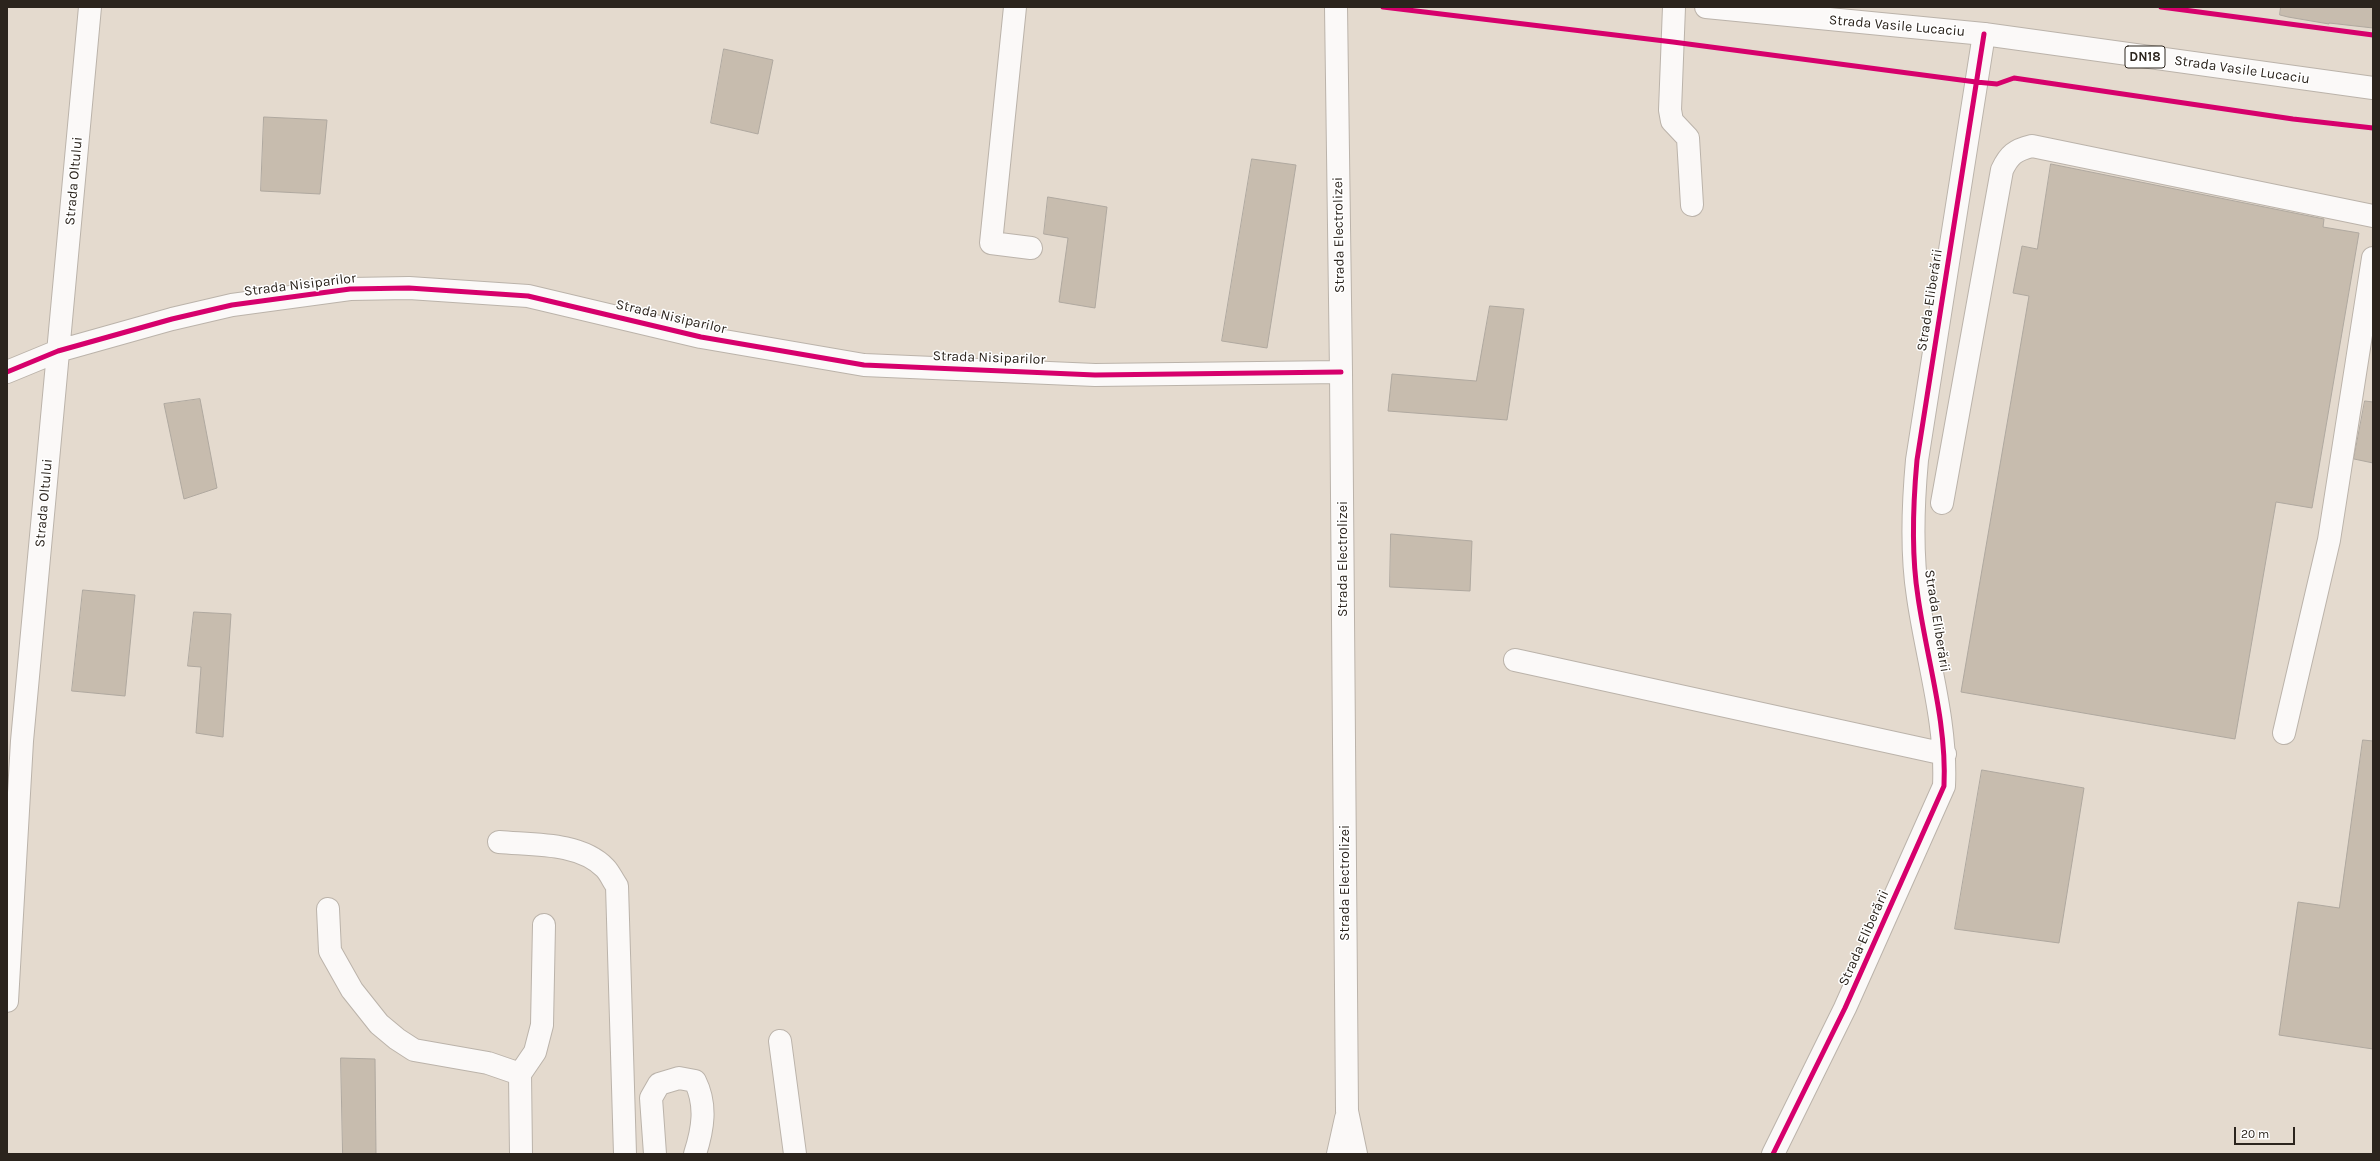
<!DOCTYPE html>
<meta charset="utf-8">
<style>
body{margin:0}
#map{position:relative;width:2380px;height:1161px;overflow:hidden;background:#e4dace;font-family:Karla,sans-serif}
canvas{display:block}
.frame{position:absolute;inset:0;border:8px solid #2b241d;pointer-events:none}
.scale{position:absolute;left:2234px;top:1127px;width:61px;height:18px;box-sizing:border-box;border:2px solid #2b241d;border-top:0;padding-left:5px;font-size:12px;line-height:14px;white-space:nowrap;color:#2b241d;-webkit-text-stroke:3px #fff;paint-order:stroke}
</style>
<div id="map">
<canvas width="2380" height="1161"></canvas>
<div class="frame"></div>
<div class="scale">20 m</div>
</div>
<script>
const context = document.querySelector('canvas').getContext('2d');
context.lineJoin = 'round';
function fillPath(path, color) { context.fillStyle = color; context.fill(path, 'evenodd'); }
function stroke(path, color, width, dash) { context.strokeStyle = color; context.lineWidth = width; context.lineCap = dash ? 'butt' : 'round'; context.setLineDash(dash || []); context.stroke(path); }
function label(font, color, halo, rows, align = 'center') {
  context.font = font + ' Karla,sans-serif'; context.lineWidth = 3; context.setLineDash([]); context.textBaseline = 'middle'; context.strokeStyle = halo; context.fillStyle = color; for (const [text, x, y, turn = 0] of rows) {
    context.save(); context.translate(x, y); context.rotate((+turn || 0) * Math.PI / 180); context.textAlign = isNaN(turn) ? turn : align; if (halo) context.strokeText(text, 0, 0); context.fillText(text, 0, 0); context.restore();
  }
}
const building = new Path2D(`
 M2281,7h92v21l-44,-5v1l-41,-7 -8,-2z
 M724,49l49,11 -15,74 -47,-11z
 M264,117l63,3 -7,74 -59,-3z
 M1252,159l44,6 -29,183 -45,-7z
 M2051,164l273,55 -1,8 36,6 -47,275 -36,-6 -41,237 -274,-47 68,-396 -16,-3 9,-47 15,3z
 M1048,197l59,10 -12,101 -36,-6 9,-64 -24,-4z
 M1490,306l34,3 -17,111 -119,-9 4,-37 84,7z
 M200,399l17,89 -33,11 -20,-95z
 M2365,401l8,1v61l-19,-4z
 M1391,534l81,7 -2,50 -80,-4z
 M83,590l52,5 -10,101 -53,-5z
 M194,612l37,2 -8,123 -27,-4 5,-66 -13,-1z
 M2363,740l10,1v308l-94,-14 19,-133 41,6z
 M1982,770l102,18 -25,155 -104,-14z
 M341,1058l34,1 1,95h-33z`);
fillPath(building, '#c7bcae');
stroke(building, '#afa89f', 1);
const minor = new Path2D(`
 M1015,7l-24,236 40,5
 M1336,7l5,365 6,739 9,43
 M1674,7l-4,103 2,11 16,17 4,67
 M7,372l51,-21 114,-32 60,-14 118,-16 59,-1 119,8 173,41 163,28 231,10 246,-3
 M1942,503l60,-333c7,-15 13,-20 30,-24l341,70
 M1515,660l430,94
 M2284,733l45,-193 44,-282
 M499,842c33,3 81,0 106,26 5,5 8,13 12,18l8,268
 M328,909l2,42 22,39 27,34 18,15 17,11 74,13 32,11
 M7,1001l15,-260 68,-734
 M780,1041l15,113
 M521,1154l-1,-80 15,-22 7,-27 2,-100
 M655,1154l-4,-56 8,-14 20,-6 16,3c12,24 8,48 0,73
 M1338,1154l8,-36
 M1773,1154l72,-146 99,-222c3,-64 -17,-126 -26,-189 -7,-44 -5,-93 -1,-137l67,-426`);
const major = new Path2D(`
 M1706,7l278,27 389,54`);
stroke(minor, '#bbb3aa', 24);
stroke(major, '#bbb3aa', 24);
stroke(minor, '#fbf9f8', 22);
stroke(major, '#fbf9f8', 22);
stroke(new Path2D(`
 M1383,7l290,35 303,40 21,2 17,-6 279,41 80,9
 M2161,7l212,28
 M7,372l51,-21 114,-32 60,-14 118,-16 59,-1 119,8 173,41 163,28 231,10 246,-3
 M1773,1154l72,-146 99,-222c3,-64 -17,-126 -26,-189 -7,-44 -5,-93 -1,-137l67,-426`), '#d6006c', 5);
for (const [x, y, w] of [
 [2145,57,40]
]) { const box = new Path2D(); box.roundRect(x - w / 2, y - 11, w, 22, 3); context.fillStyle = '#fff'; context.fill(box); stroke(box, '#2b241d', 1); }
label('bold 13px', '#2b241d', null, [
 ["DN18",2145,57]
]);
label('14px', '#2b241d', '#fff', [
 ["Strada Vasile Lucaciu",1897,26,5],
 ["Strada Vasile Lucaciu",2242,70,8],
 ["Strada Oltului",74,181,-85],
 ["Strada Electrolizei",1339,235,-91],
 ["Strada Nisiparilor",300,285,-7],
 ["Strada Eliberării",1930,300,-81],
 ["Strada Nisiparilor",671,317,13],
 ["Strada Nisiparilor",989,358,2],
 ["Strada Oltului",44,503,-85],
 ["Strada Electrolizei",1343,559,-90],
 ["Strada Eliberării",1937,621,81],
 ["Strada Electrolizei",1345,883,-90],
 ["Strada Eliberării",1864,938,-66]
]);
</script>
